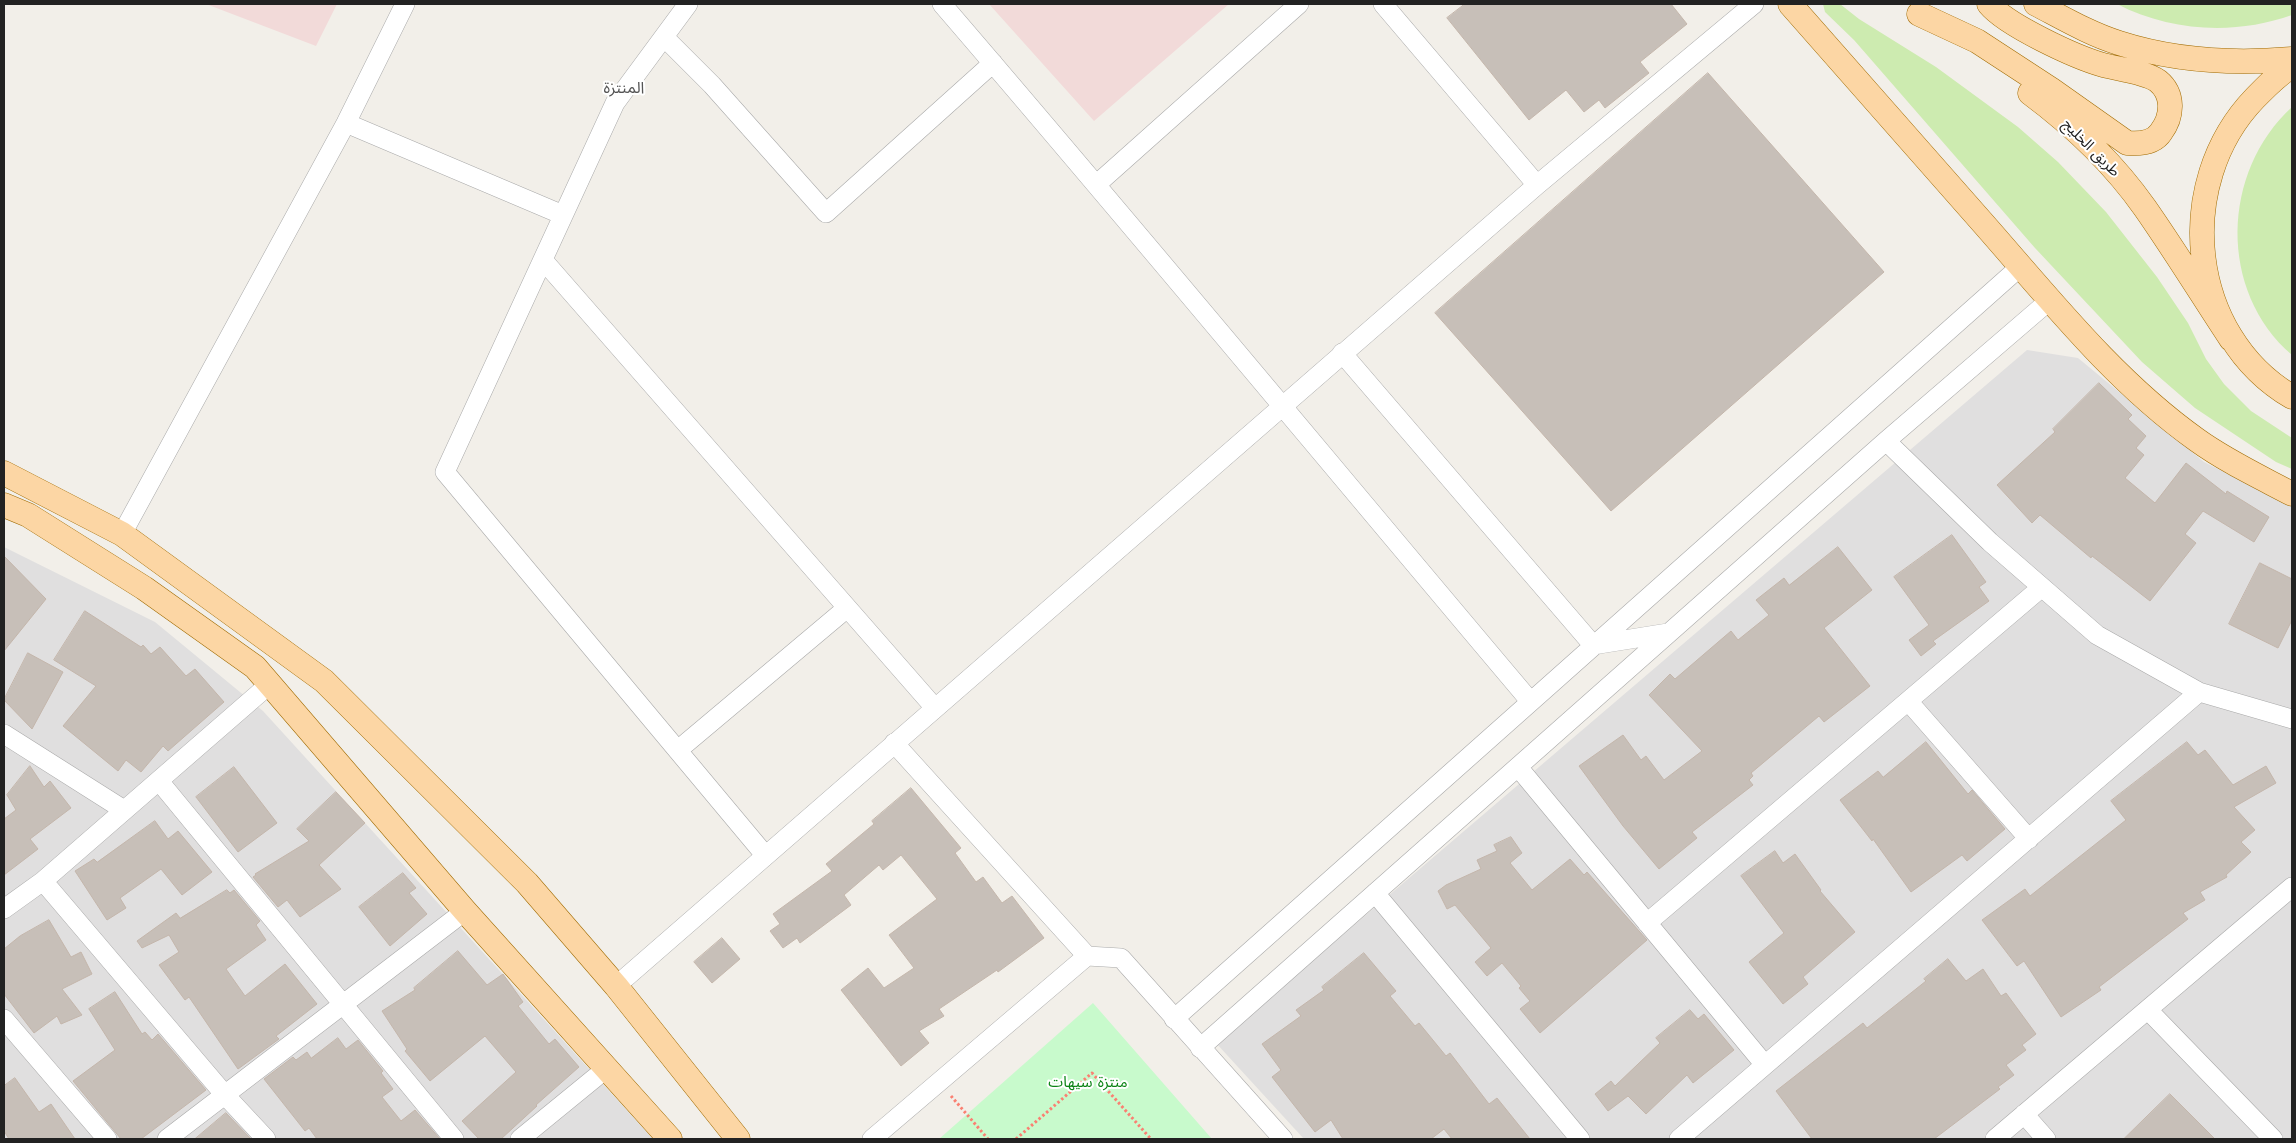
<!DOCTYPE html>
<meta charset="utf-8">
<style>
body{margin:0}
#map{position:relative;width:2296px;height:1143px;overflow:hidden;background:#f2efe9;font-family:"Work Sans",sans-serif}
canvas{display:block}
.frame{position:absolute;inset:0;border:5px solid #222;pointer-events:none}
</style>
<div id="map">
<canvas width="2296" height="1143"></canvas>
<div class="frame"></div>
</div>
<script>
const context = document.querySelector('canvas').getContext('2d');
context.lineJoin = 'round';
function fillPath(path, color) { context.fillStyle = color; context.fill(path, 'evenodd'); }
function stroke(path, color, width, dash) { context.strokeStyle = color; context.lineWidth = width; context.lineCap = dash ? 'butt' : 'round'; context.setLineDash(dash || []); context.stroke(path); }
function label(font, color, halo, rows, align = 'center') {
  context.font = font + ' "Work Sans","Noto Sans Arabic",sans-serif'; context.lineWidth = 4; context.setLineDash([]); context.textBaseline = 'middle'; context.strokeStyle = halo; context.fillStyle = color; for (const [text, x, y, turn = 0] of rows) {
    context.save(); context.translate(x, y); context.rotate((+turn || 0) * Math.PI / 180); context.textAlign = isNaN(turn) ? turn : align; if (halo) context.strokeText(text, 0, 0); context.fillText(text, 0, 0); context.restore();
  }
}
fillPath(new Path2D(`
 M2027,350l51,8 126,104 88,44v633h-988l-88,-96z
 M4,547l151,75 108,89 390,428h-649z`), '#e0dfdf');
fillPath(new Path2D(`
 M206,4h131l-21,42z
 M989,4h240l-135,117z`), '#f2dad9');
fillPath(new Path2D(`
 M1823,4h17l19,15 77,48 82,60 40,35 48,50 51,65 31,46 18,36 18,25 27,27 41,27v31l-16,-7 -81,-54 -53,-46 -107,-114 -181,-208 -29,-28z
 M2117,4h175v11c-56,20 -121,17 -175,-11z
 M2292,107v248c-74,-64 -71,-183 0,-248z`), '#cdebb0');
fillPath(new Path2D(`
 M1093,1003l119,136h-273z`), '#c8facc');
const building = new Path2D(`
 M1465,4h206l16,20 -47,38 9,11 -44,35 -6,-8 -15,12 -18,-22 -37,30 -82,-102z
 M1708,73l176,199 -273,239 -176,-198z
 M2099,383l33,32 -4,4 18,17 -10,12 8,7 -19,23 30,25 31,-40 40,31 1,-3 42,26 -15,25 -51,-31 -18,23 11,9 -46,58 -58,-45 -1,2 -51,-43 -8,8 -35,-38 58,-53 -2,-3z
 M1952,535l34,47 -7,5 10,14 -56,40 3,3 -15,12 -12,-16 20,-15 -35,-48z
 M1838,547l34,43 -48,38 46,58 -46,36 -5,-6 -68,57 2,3 -4,4 4,5 -61,47 5,6 -38,31 -36,-43 -44,-60 44,-31 18,25 5,-4 18,24 38,-29 -53,-56 21,-21 5,5 56,-48 7,9 31,-25 -13,-15 28,-22 5,7z
 M4,556l42,43 -42,52z
 M2260,563l32,16v41l-14,28 -49,-24z
 M85,611l56,36 2,-2 8,9 9,-7 26,29 9,-7 29,33 -56,49 -5,-5 -22,26 -15,-12 -8,11 -55,-45 33,-40 -42,-26z
 M28,653l35,19 -31,57 -28,-29z
 M1926,742l42,52 4,-4 33,39 -38,32 -5,-6 -51,37 -38,-53 -1,2 -32,-41 38,-29 5,6z
 M2187,742l11,13 7,-5 28,35 33,-19 10,17 -42,24 21,23 -14,12 10,10 -25,23 1,2 -27,15 5,8 -22,13 5,6 -89,68 2,3 -40,27 -37,-56 -7,5 -35,-46 43,-31 5,7 96,-76 -15,-19z
 M30,766l14,21 6,-6 21,27 -41,31 8,10 -34,26v-56l12,-9 -9,-15z
 M234,767l43,56 -39,29 -42,-55z
 M911,788l50,60 -6,5 21,29 7,-5 19,26 10,-7 32,42 -46,34 -1,-2 -58,39 5,7 -25,15 10,12 -28,23 -60,-76 27,-22 16,20 30,-20 -25,-33 48,-36 -36,-44 -18,15 -4,-5 -35,30 7,10 -51,38 -3,-5 -14,10 -13,-17 10,-7 -7,-10 59,-43 -6,-7 48,-40 -2,-3z
 M336,792l29,31 -46,42 22,24 -41,28 -13,-17 -9,7 -25,-30 3,-2 -1,-1 54,-33 -12,-12z
 M155,821l13,18 10,-8 34,41 -30,23 -21,-26 -41,29 6,10 -19,12 -32,-49 19,-12 3,3z
 M1511,837l11,16 -12,10 22,27 38,-31 14,16 3,-3 60,68 -107,93 -20,-24 10,-8 -11,-13 2,-2 -19,-23 -15,13 -12,-14 16,-14 -36,-43 -8,4 -9,-18 8,-6 35,-16 -4,-9 20,-9 -3,-6z
 M1775,851l8,12 12,-9 26,36 -1,1 35,41 -52,45 5,7 -25,20 -34,-42 35,-29 -43,-57z
 M403,873l13,15 -7,5 18,21 -37,32 -31,-39z
 M227,890l3,3 4,-3 26,31 -4,4 10,15 -40,29 19,27 40,-32 32,40 -41,32 3,3 -41,30 -49,-72 -4,3 -26,-35 20,-13 -10,-17 -27,13 -5,-7 39,-28 4,5z
 M49,920l22,37 10,-5 11,22 -30,15 20,26 -21,9 -4,-8 -23,17 -30,-39v-45l16,-13z
 M722,938l18,21 -28,24 -18,-21z
 M458,951l29,34 16,-11 20,28 -5,4 31,38 6,-5 24,28 -43,38 1,1 -36,33h-22l-17,-18 54,-49 -31,-36 -55,45 -25,-30 2,-2 -25,-38 33,-21 -1,-2z
 M1364,953l32,38 -6,5 25,30 4,-3 27,33 4,-3 39,51 8,-6 33,41h-78l-8,-10 -13,10h-88l-12,-19 -16,12 -43,-55 9,-7 -19,-26 39,-28 -5,-6 28,-20 -2,-3z
 M1948,959l18,22 17,-12 18,27 5,-3 30,41 -14,11 4,5 -20,15 8,10 -16,12 2,2 -66,50h-122l-36,-48 87,-68 4,5 59,-47 -2,-2z
 M115,992l27,42 3,-2 7,8 6,-6 48,56 -65,49h-20l-48,-58 42,-31 -26,-41z
 M1690,1010l8,9 6,-5 30,36 -41,33 -6,-8 -41,39 -18,-18 -20,15 -13,-17 16,-13 4,5 45,-43 -4,-5z
 M338,1038l8,11 12,-9 25,31 -2,2 12,16 -11,8 19,24 14,-11 25,29h-123l-8,-11 -4,3 -41,-52 29,-22 3,3 11,-8 4,6z
 M15,1078l24,34 12,-8 24,35h-66l-5,-8v-45z
 M2170,1094l45,45h-91z
 M226,1113l25,26h-56z`);
fillPath(building, '#c7bfb8');
stroke(building, '#c4b6ab', 1);
const minor = new Path2D(`
 M688,4l-73,99 -170,369 320,383
 M942,4c198,230 392,465 588,697
 M1383,4l154,181
 M664,37l48,48 114,128 167,-150
 M346,123l217,92
 M1097,184l202,-180
 M543,260l392,448
 M1342,353l251,292 75,-12
 M1886,441l104,101 107,93 102,57 93,27
 M122,534l224,-411 59,-119
 M1908,701l121,138
 M4,734l120,76
 M894,743l193,213
 M678,750l169,-142
 M1518,767l247,298
 M159,781l295,358
 M43,881l182,214 41,44
 M1375,893l205,246
 M4,909l39,-28 228,-198
 M1647,923l395,-336
 M616,986l921,-801 217,-181
 M2148,1010l125,129
 M4,1019l103,120
 M1174,1019l847,-753
 M1200,1048l686,-607 164,-141
 M2024,1114l22,25
 M167,1139l298,-228
 M520,1139l87,-71
 M872,1139l215,-183 34,2 162,181
 M1679,1139l520,-447
 M1995,1139l297,-252`);
const major = new Path2D(`
 M1790,4c64,73 128,145 192,218 67,76 132,159 215,218 29,21 63,37 95,54
 M2036,4c27,14 54,30 83,39 56,18 115,21 173,16
 M1919,14l58,27 75,49 75,53c12,1 27,0 34,-11 12,-16 13,-38 -3,-51 -12,-9 -41,-12 -55,-16 -28,-8 -97,-40 -114,-61
 M2292,66c-15,9 -25,20 -37,32 -83,86 -67,238 37,299
 M2030,93c43,32 84,71 115,115 30,43 57,87 86,131
 M4,473l118,61 202,147 203,202 89,103 122,153
 M4,505l24,10 116,73 111,79 210,244 205,228`);
stroke(minor, '#a9a9a9', 20);
stroke(major, '#a06b00', 25);
stroke(new Path2D(`
 M951,1096l37,43
 M1016,1139l76,-66 59,66`), '#fa8072', 3, [2.5, 2.5]);
stroke(minor, '#fff', 19);
stroke(major, '#fcd6a4', 24);
label('15px', '#222', '#fff', [
 ["طريق الخليج",2091,148,45]
]);
label('15px', '#0c8416', '#fff', [
 ["منتزة سيهات",1088,1083]
]);
label('16px', '#555', '#fff', [
 ["المنتزة",624,88]
]);
</script>
